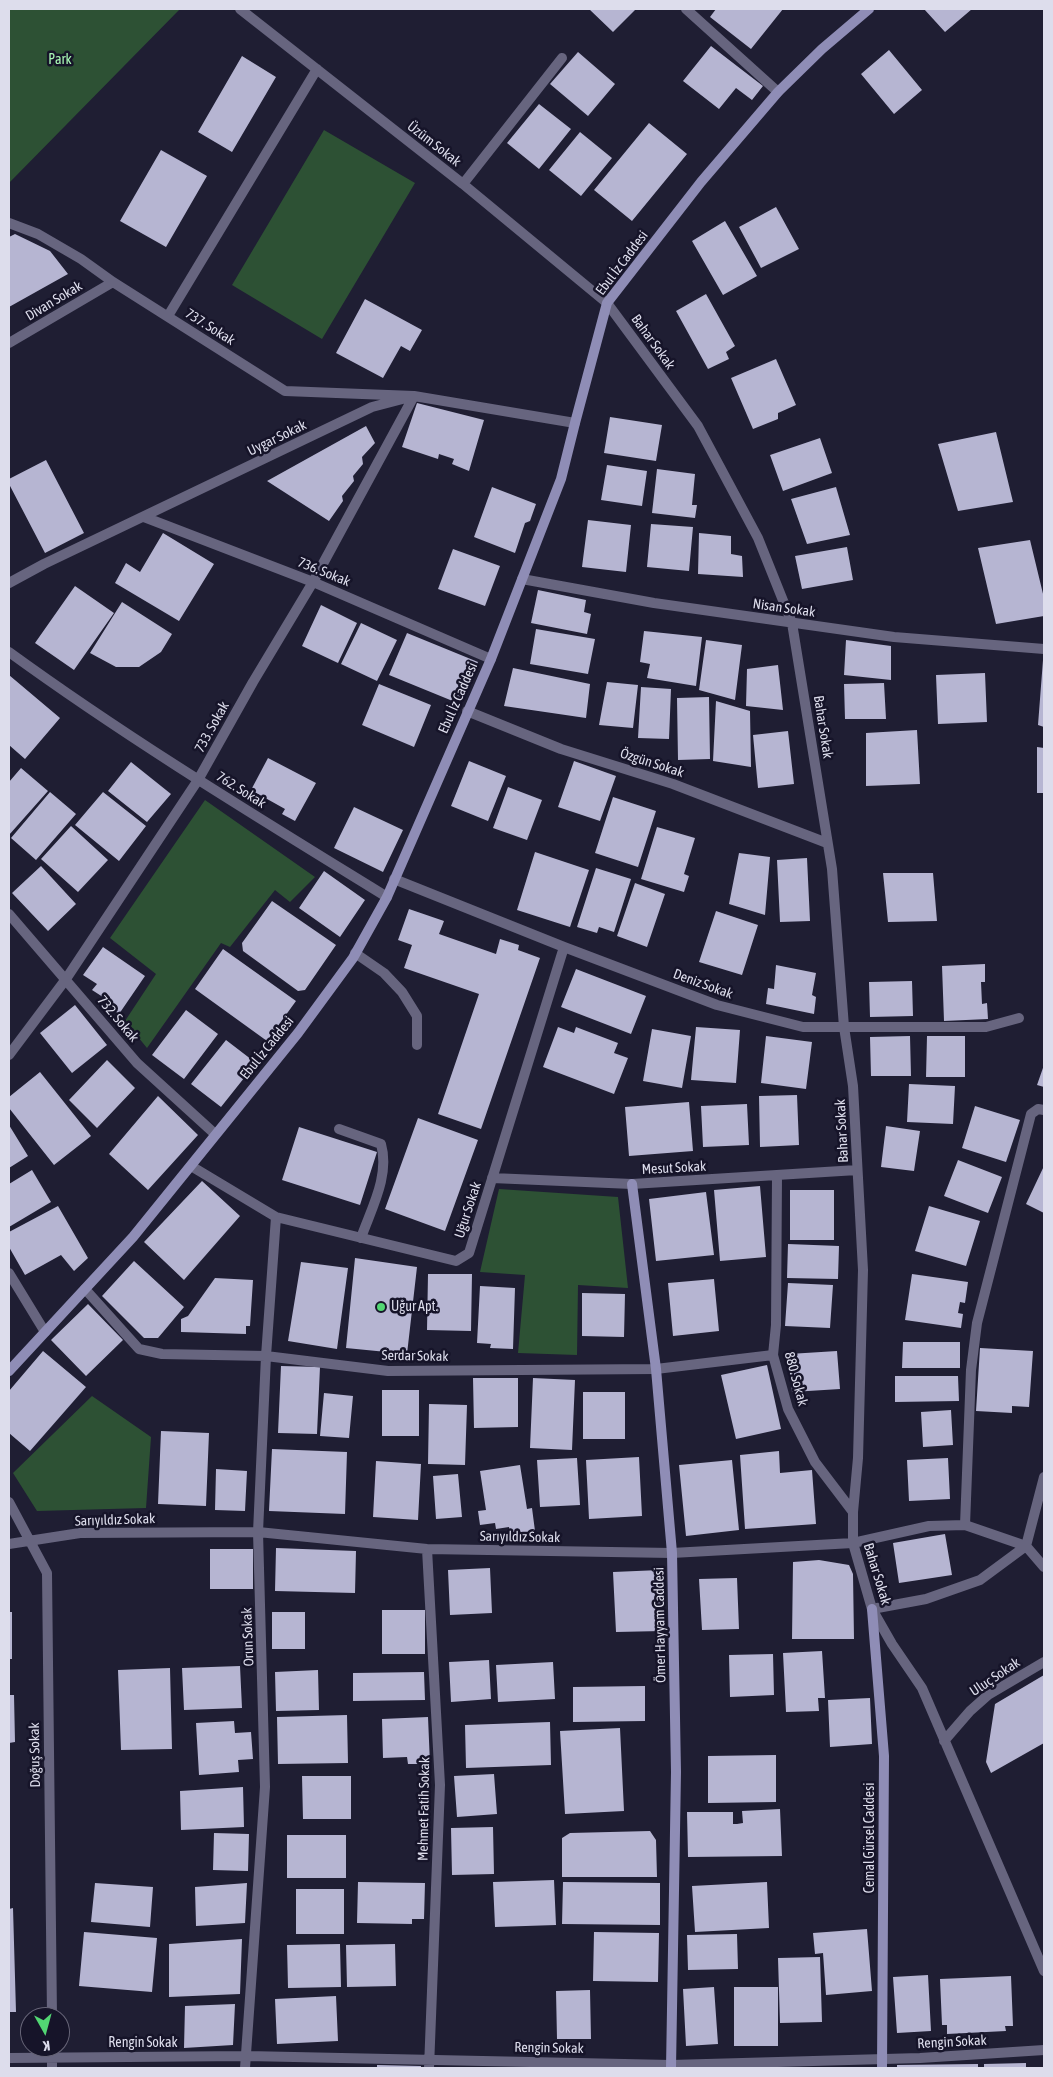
<!DOCTYPE html>
<meta charset="utf-8">
<style>
body{margin:0}
#map{position:relative;width:1053px;height:2077px;overflow:hidden;background:#1f1e33;font-family:"Asap Condensed",sans-serif}
canvas{display:block}
.frame{position:absolute;inset:0;border:10px solid #ddddec;pointer-events:none}
.north{position:absolute;left:20px;top:2007px;width:50px;height:50px;box-sizing:border-box;background:#161429;border:1px solid #666477;border-radius:50%;rotate:173deg;font-size:14px;font-weight:700;line-height:20px;text-align:center;color:#ddddec}
.north::after{content:'';display:block;margin:auto;width:18px;height:22px;background:#52d673;clip-path:polygon(50% 0,100% 100%,50% 72%,0 100%)}
</style>
<div id="map">
<canvas width="1053" height="2077"></canvas>
<div class="frame"></div>
<div class="north">K</div>
</div>
<script>
const context = document.querySelector('canvas').getContext('2d');
context.lineJoin = 'round';
function fillPath(path, color) { context.fillStyle = color; context.fill(path, 'evenodd'); }
function stroke(path, color, width, dash) { context.strokeStyle = color; context.lineWidth = width; context.lineCap = dash ? 'butt' : 'round'; context.setLineDash(dash || []); context.stroke(path); }
function label(font, color, halo, rows, align = 'center') {
  context.font = font + ' "Asap Condensed",sans-serif'; context.lineWidth = 5; context.setLineDash([]); context.textBaseline = 'middle'; context.strokeStyle = halo; context.fillStyle = color; for (const [text, x, y, turn = 0] of rows) {
    context.save(); context.translate(x, y); context.rotate((+turn || 0) * Math.PI / 180); context.textAlign = isNaN(turn) ? turn : align; if (halo) context.strokeText(text, 0, 0); context.fillText(text, 0, 0); context.restore();
  }
}
fillPath(new Path2D(`
 M9,9h171l-171,174z
 M324,130l91,53 -93,156 -90,-54z
 M205,800l110,77 -25,25 -15,-12 -45,57 -9,-4 -74,105 -22,-27 31,-47 -46,-36z
 M499,1189l119,8 10,91 -50,-3 -1,70 -59,-2 7,-78 -45,-3z
 M92,1396l59,41 -5,71 -109,3 -24,-38z`), '#2d5134');
fillPath(new Path2D(`
 M589,9h47l-23,23z
 M716,9h67l-32,40 -41,-32z
 M924,9h48l-27,23z
 M711,46l52,40 -11,14 -16,-12 -17,21 -36,-28z
 M889,50l33,40 -28,24 -33,-40z
 M578,52l37,32 -27,32 -38,-32z
 M242,56l34,21 -44,75 -34,-20z
 M539,104l32,25 -32,40 -32,-26z
 M649,123l38,31 -55,67 -38,-31z
 M580,132l32,26 -31,38 -32,-26z
 M161,150l46,26 -41,71 -46,-26z
 M776,207l23,42 -38,19 -22,-41z
 M725,221l32,55 -34,19 -31,-54z
 M15,234l35,17 18,23 -59,33v-70z
 M706,294l29,52 -9,6 3,7 -21,10 -32,-58z
 M365,299l57,31 -12,21 -9,-5 -18,32 -47,-25z
 M776,359l20,46 -18,8v6l-25,10 -22,-51z
 M417,403l67,17 -15,51 -17,-7 2,-5 -15,-5 -1,5 -36,-12z
 M610,417l52,8 -6,36 -52,-8z
 M366,426l9,17 -13,14 1,7 -10,12 1,5 -12,15 1,5 -14,20 -62,-40z
 M996,432l17,70 -55,9 -20,-67z
 M820,438l12,35 -49,18 -13,-36z
 M46,460l38,73 -39,20 -36,-69v-5z
 M607,465l40,6 -5,35 -41,-6z
 M657,469l38,5 -3,31h5l-2,13 -43,-5z
 M492,487l44,17 -6,17 -5,2 -10,30 -41,-16z
 M836,487l14,48 -43,9 -16,-45z
 M588,520l43,5 -5,47 -44,-5z
 M651,524l42,3 -4,44 -42,-4z
 M163,533l51,31 -35,57 -64,-38 11,-20 14,9z
 M699,533l32,3v18l11,2 1,21 -45,-3z
 M1030,540l14,58v18l-48,8 -18,-76z
 M847,547l6,33 -51,9 -7,-33z
 M453,549l47,17 -15,40 -47,-17z
 M75,586l39,27 -40,57 -39,-27z
 M538,590l48,10 -2,12 7,2 -4,20 -56,-11z
 M122,602l50,32 -11,18 -22,15h-23l-26,-14z
 M321,605l36,18 -19,40 -36,-17z
 M361,623l36,17 -20,41 -36,-17z
 M536,629l59,10 -7,35 -58,-10z
 M644,631l58,6 -6,49 -49,-8 3,-14 -10,-2z
 M407,633l71,29 -18,42 -71,-29z
 M706,640l36,5 -7,55 -36,-10z
 M846,640l45,6v34l-47,-5z
 M1043,660h1v67l-6,-2z
 M778,665l5,45 -37,-4 1,-37z
 M513,668l77,16 -4,34 -82,-12z
 M985,673l2,49 -49,2 -2,-49z
 M9,675l51,43 -35,41 -16,-14z
 M607,682l31,3 -5,43 -34,-3z
 M884,683l2,36h-41l-1,-35z
 M379,684l52,21 -17,42 -52,-22z
 M641,687l30,2 -2,50 -31,-1z
 M709,697l1,62 -32,1 -1,-62z
 M716,701l34,10 1,56 -38,-6z
 M917,730l3,54 -54,2v-53z
 M788,731l6,53 -36,4 -5,-53z
 M1037,747l7,1v45h-7z
 M268,758l48,25 -21,38 -13,-7 3,-5 -34,-19z
 M469,761l37,15 -18,45 -37,-15z
 M574,761l42,15 -16,45 -42,-14z
 M131,762l40,32 -24,28 -39,-31z
 M21,768l27,23 -39,44v-53z
 M508,787l34,13 -15,40 -34,-12z
 M50,792l26,22 -40,46 -25,-22z
 M103,792l43,34 -27,35 -44,-36z
 M613,797l43,14 -18,56 -43,-14z
 M354,807l49,23 -20,42 -49,-24z
 M71,826l37,34 -30,32 -37,-33z
 M657,827l38,11 -11,36 5,2 -5,16 -43,-13z
 M535,852l54,18 -19,57 -53,-17z
 M739,853l31,4 -5,58 -36,-11z
 M807,858l3,63 -30,1 -3,-62z
 M41,866l35,38 -28,27 -36,-38z
 M596,868l35,11 -17,53 -15,-5 -2,6 -20,-6z
 M324,871l41,29 -25,37 -41,-29z
 M883,873h50l4,48 -49,1z
 M635,883l30,11 -18,53 -30,-11z
 M272,901l64,44 -31,45 -7,1 -55,-40 -1,-8z
 M409,909l35,12 -5,13 57,20 4,-15 19,6 -1,5 22,8 -59,171 -43,-15 41,-120 -75,-26 8,-23 -14,-5z
 M716,911l42,14 -16,50 -43,-13z
 M103,947l42,29 -26,38 -16,-11 3,-4 -14,-9 5,-6 -14,-9z
 M223,949l73,52 -29,40 -72,-52z
 M985,964v18h-4l1,22 5,-1 1,16 -44,2 -2,-55z
 M776,965l40,8 -4,22 4,2 -2,17 -48,-10 2,-16 6,1z
 M576,969l70,27 -15,38 -70,-27z
 M912,981l1,35 -43,1 -1,-35z
 M75,1005l32,40 -35,28 -32,-40z
 M186,1010l32,24 -34,45 -32,-24z
 M558,1027l16,6 2,-6 42,16 -4,10 14,5 -14,36 -71,-27z
 M696,1027l44,3 -4,53 -45,-3z
 M652,1029l39,7 -9,52 -39,-7z
 M766,1036l46,6 -6,47 -45,-6z
 M910,1036l1,40h-40l-1,-39z
 M927,1036h38v41h-39z
 M226,1040l30,23 -35,44 -30,-23z
 M107,1060l28,28 -38,40 -28,-28z
 M1044,1065v22l-7,-2z
 M40,1072l51,64 -37,29 -45,-57v-11z
 M909,1084l46,2 -2,38 -46,-2z
 M797,1095l2,50 -39,2 -1,-51z
 M158,1096l40,39 -50,55 -39,-36z
 M689,1102l4,49 -64,5 -4,-49z
 M747,1104l2,41 -46,2 -2,-41z
 M975,1106l45,14 -14,42 -44,-14z
 M418,1118l60,22 -33,91 -60,-22z
 M9,1125l19,31 -19,12z
 M886,1126l34,5 -6,40 -33,-4z
 M299,1127l78,25 -17,53 -78,-25z
 M958,1160l44,17 -14,36 -44,-17z
 M1044,1166v47l-18,-9z
 M32,1170l19,32 -42,25v-43z
 M202,1181l38,35 -56,64 -40,-38z
 M760,1186l6,71 -46,4 -6,-71z
 M790,1190h44v50h-44z
 M706,1192l8,63 -58,6 -7,-62z
 M58,1206l30,52 -14,13 -13,-16 -36,20 -16,-28v-15z
 M929,1206l51,15 -14,45 -51,-15z
 M788,1244l51,2 -1,33 -51,-1z
 M355,1258l62,9 -10,87 -61,-6z
 M134,1261l50,46 -26,31h-14l-42,-42z
 M301,1262l47,6 -11,81 -49,-8z
 M428,1274h44l-1,57 -44,-1z
 M912,1274l56,8 -3,21 -5,-1 -2,11 5,1 -2,14 -56,-8z
 M215,1278l38,2 -3,46h-4v8l-65,-2v-13l7,-3z
 M714,1279l5,52 -46,5 -5,-53z
 M788,1283l45,2 -3,43 -45,-2z
 M480,1286l35,2 -2,61 -23,-1 1,-4 -14,-1z
 M582,1293l43,1 -1,43 -42,-1z
 M88,1304l35,36 -37,36 -35,-36z
 M903,1342h57v26h-58z
 M980,1348l53,3 -4,56 -17,-1v7l-36,-2z
 M43,1351l43,36 -56,64 -21,-18v-42z
 M837,1351l3,38 -48,3 -3,-38z
 M767,1365l14,64 -45,10 -15,-64z
 M281,1366l39,1 -3,67 -39,-1z
 M895,1376h63l1,25 -64,1z
 M473,1378h45v49l-44,1z
 M533,1378l42,2 -3,70 -42,-2z
 M382,1390h37v46h-37z
 M583,1392h42v47h-42z
 M324,1393l29,3 -4,42 -29,-2z
 M429,1404l38,1 -2,60 -37,-1z
 M951,1410l2,35 -30,2 -2,-35z
 M161,1431l48,2 -3,73 -48,-2z
 M272,1449l75,3 -2,62 -76,-3z
 M779,1451l1,22 32,-3 4,54 -71,5 -5,-74z
 M639,1457l3,59 -53,3 -3,-59z
 M577,1458l3,47 -40,2 -3,-47z
 M948,1458l2,41 -41,2 -2,-41z
 M732,1460l7,70 -53,6 -7,-71z
 M376,1461l45,3 -3,56 -45,-3z
 M520,1465l7,44 5,-1 3,23 -25,3 -1,-7 -13,2 -1,-6 -15,2 -2,-14 8,-1 -6,-39z
 M216,1469l31,2 -2,40 -30,-1z
 M458,1474l4,43 -26,2 -3,-43z
 M945,1534l7,41 -53,8 -6,-40z
 M276,1548l80,3 -1,42 -80,-2z
 M210,1549h43v40h-43z
 M819,1560l30,5 4,9 1,65h-62l1,-77z
 M490,1568l2,45 -42,2 -2,-45z
 M660,1570l2,61 -46,1 -3,-60z
 M737,1578l2,51 -37,1 -3,-51z
 M382,1610h43v44h-43z
 M9,1612h3v47h-3z
 M272,1612h33v37h-33z
 M822,1651l3,47h-7l1,13 -33,1 -3,-59z
 M773,1654l1,41 -44,2 -1,-42z
 M489,1660l2,39 -40,3 -2,-40z
 M553,1662l2,37 -57,3 -2,-37z
 M240,1666l2,42 -58,2 -2,-42z
 M170,1668l2,81 -51,1 -3,-80z
 M318,1670l1,40 -43,1 -1,-39z
 M424,1672l1,28 -72,1v-28z
 M1044,1675v68l-53,30 -5,-11 9,-58z
 M645,1686v35l-72,1v-35z
 M9,1695h5l1,47 -6,1z
 M870,1698l2,46 -42,3 -2,-47z
 M347,1715l1,48 -70,1 -1,-47z
 M428,1717l2,47h-22l-1,-7 -24,1 -1,-39z
 M234,1721l1,12 16,-1 2,27 -15,1 1,12 -40,3 -3,-52z
 M550,1722l1,43 -85,3 -1,-43z
 M620,1728l4,83 -59,3 -5,-83z
 M776,1755v47l-68,1v-47z
 M494,1774l3,40 -40,3 -3,-41z
 M302,1776h49v43h-48z
 M243,1787l1,40 -63,3 -1,-39z
 M780,1809l2,47 -94,1 -1,-45h46v12h4l6,-1 -1,-12z
 M493,1827l1,47 -42,1 -1,-47z
 M650,1831l6,9 1,37h-95v-39l8,-5z
 M214,1833l35,1 -1,37 -35,-1z
 M287,1835h59v43h-59z
 M554,1880l2,45 -61,2 -2,-45z
 M358,1882l67,1 -1,36h-12v5l-55,-1z
 M563,1882l97,1v42l-98,-1z
 M767,1882l2,46 -74,4 -3,-46z
 M95,1883l58,4 -3,40 -59,-5z
 M247,1883l-2,40 -49,3 -1,-39z
 M296,1889h48v45h-48z
 M13,1908l3,104h-7v-103z
 M867,1929l5,62 -46,4 -3,-42 -8,1 -2,-21z
 M84,1932l73,6 -5,54 -73,-6z
 M594,1932l65,1 -1,49 -65,-1z
 M737,1934l1,35 -50,1 -1,-35z
 M242,1939l-2,55 -71,3v-53z
 M340,1944l1,43 -53,1 -1,-43z
 M395,1944l1,42 -49,1 -1,-42z
 M820,1957l2,65 -42,1 -2,-65z
 M928,1975l3,56 -34,2 -4,-56z
 M1011,1976l2,50h-8l1,5 -59,3v-9h-5l-2,-46z
 M714,1987l4,57 -32,2 -3,-57z
 M734,1987h44v59h-44z
 M590,1990l1,49h-34l-1,-48z
 M336,1996l2,45 -61,3 -2,-45z
 M235,2004l-2,41 -49,3 1,-42z
 M1026,2063v5h-42v-4z
 M978,2064v4h-81v-3z
 M377,2065l44,1v2h-44z`), '#b6b5d2');
stroke(new Path2D(`
 M355,953l29,20 18,19 15,24v29
 M339,1129l42,15c9,32 -10,65 -20,94`), '#67657f', 10);
stroke(new Path2D(`
 M240,9l223,175 144,119 91,123 60,112 34,85 40,246 12,158 9,59 10,184 -5,188 -5,54v31l19,66 20,35 30,44 122,283
 M686,9l92,83
 M463,184l99,-126
 M9,223l29,11 43,25 32,23 172,109 129,5 -101,186 -60,100 -55,98 -132,199 -57,76
 M168,316l149,-247
 M9,343l104,-61
 M144,517l169,65 178,77
 M522,579l132,24 240,34 150,12
 M9,583l35,-19 328,-157 42,-11 161,27
 M9,652c121,88 250,166 378,245
 M467,711l94,38 112,35 154,59
 M394,879l170,68 153,58 86,22h183l33,-9
 M9,914l128,149 78,71
 M191,1166l85,51 180,44 13,-8 95,-306
 M777,1176l-1,149 -3,30 15,54 27,53 38,50
 M492,1178l140,6 225,-14
 M9,1273l36,59
 M85,1289l54,60 23,5 104,2 122,15 268,-2 117,-14
 M9,1502l38,71 5,444
 M965,1525l6,-155 6,-47 54,-209 7,-5 6,1
 M9,1544l71,-11 178,-1 169,17 245,4 181,-10 76,-17 36,-1 61,21
 M1026,1546l18,21
 M427,1549l13,236 -11,283
 M872,1609l54,-10 54,-19 46,-34 18,-69
 M944,1741l26,-30 18,-16 56,-33
 M52,2047v21
 M9,2058l238,-2 424,9 249,-7 124,-8
 M245,2068l20,-281 -7,-255 8,-176 10,-139`), '#67657f', 10);
stroke(new Path2D(`
 M632,1184l24,185 16,184 4,219 -5,296
 M9,1371l124,-134 165,-204 55,-75 34,-61 104,-238 70,-180 14,-56 32,-120 94,-121 77,-90 44,-43 47,-40
 M872,1609l12,147 -2,312`), '#8f8db6', 10);
for (const [x, y, r, color] of [
 [381,1307,5,"#52d673"]
]) { const dot = new Path2D(); dot.arc(x, y, r, 0, 2 * Math.PI); context.fillStyle = color; context.fill(dot); stroke(dot, '#161429', 2); }
label('14px', '#a8f7b4', '#161429', [
 ["Park",60,60]
]);
label('14px', '#ddddec', '#161429', [
 ["Üzüm Sokak",434,144,38],
 ["Ebul İz Caddesi",622,263,-53],
 ["Divan Sokak",54,301,-31],
 ["737. Sokak",210,327,32],
 ["Bahar Sokak",653,342,54],
 ["Uygar Sokak",277,438,-26],
 ["736. Sokak",324,572,22],
 ["Nisan Sokak",784,608,8],
 ["Ebul İz Caddesi",458,698,-66],
 ["733. Sokak",212,727,-61],
 ["Bahar Sokak",823,727,81],
 ["Özgün Sokak",652,763,18],
 ["762. Sokak",241,790,32],
 ["Deniz Sokak",703,984,20],
 ["732. Sokak",118,1019,50],
 ["Ebul İz Caddesi",267,1048,-51],
 ["Bahar Sokak",842,1131,-93],
 ["Mesut Sokak",674,1168,-3],
 ["Uğur Sokak",468,1210,-72],
 ["Serdar Sokak",415,1356,1],
 ["880. Sokak",796,1379,75],
 ["Sarıyıldız Sokak",115,1520,-2],
 ["Sarıyıldız Sokak",520,1537,1],
 ["Bahar Sokak",877,1574,73],
 ["Ömer Hayyam Caddesi",660,1625,-91],
 ["Orun Sokak",248,1637,-92],
 ["Uluç Sokak",995,1677,-34],
 ["Doğuş Sokak",35,1755,-91],
 ["Mehmet Fatih Sokak",424,1809,-89],
 ["Cemal Gürsel Caddesi",870,1838,-90],
 ["Rengin Sokak",952,2042,-3],
 ["Rengin Sokak",143,2043],
 ["Rengin Sokak",549,2048,1]
]);
label('14px', '#ddddec', '#161429', [
 ["Uğur Apt.",391,1307]
], 'left');
</script>
